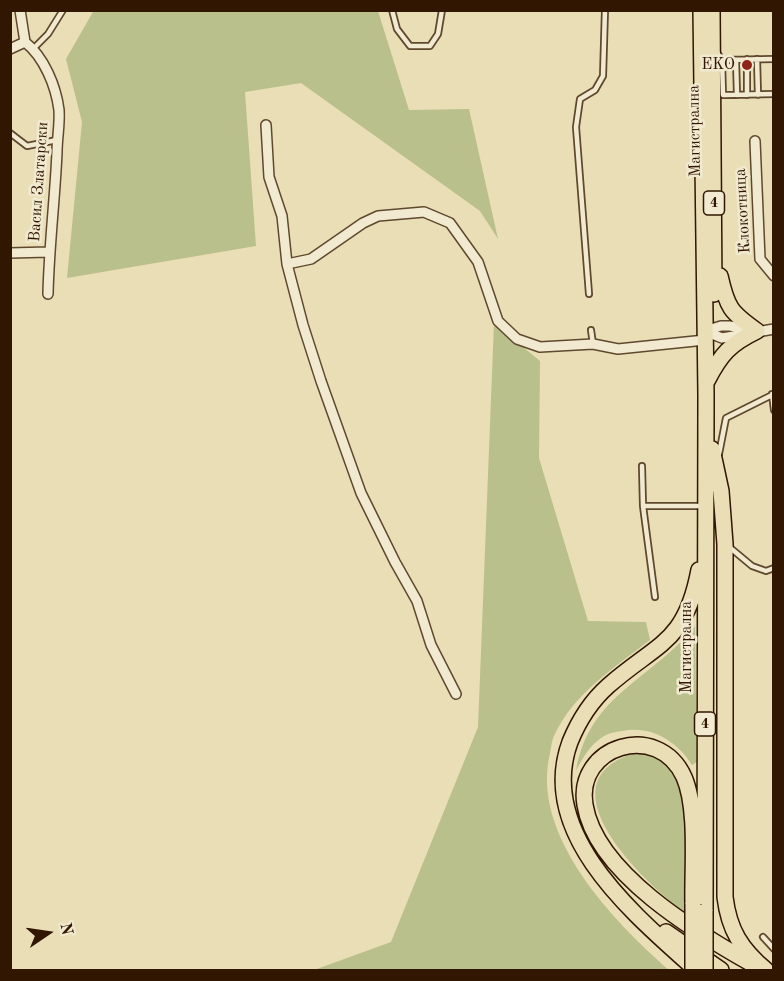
<!DOCTYPE html>
<meta charset="utf-8">
<style>
body{margin:0}
#map{position:relative;width:784px;height:981px;overflow:hidden;background:#e9deb6;font-family:"Old Standard TT",serif}
canvas{display:block}
.frame{position:absolute;inset:0;border:12px solid #311601;pointer-events:none}
.north{position:absolute;left:18px;top:903px;width:60px;height:60px;-webkit-text-stroke:4px #f1ead0;paint-order:stroke;rotate:77deg;font-size:16px;font-weight:700;line-height:24px;text-align:center;color:#311601}
.north::after{content:'';display:block;margin:auto;width:21px;height:27px;background:#311601;clip-path:polygon(50% 0,100% 100%,50% 72%,0 100%)}
</style>
<div id="map">
<canvas width="784" height="981"></canvas>
<div class="frame"></div>
<div class="north">N</div>
</div>
<script>
const context = document.querySelector('canvas').getContext('2d');
context.lineJoin = 'round';
function fillPath(path, color) { context.fillStyle = color; context.fill(path, 'evenodd'); }
function stroke(path, color, width, dash) { context.strokeStyle = color; context.lineWidth = width; context.lineCap = dash ? 'butt' : 'round'; context.setLineDash(dash || []); context.stroke(path); }
function label(font, color, halo, rows, align = 'center') {
  context.font = font + ' "Old Standard TT",serif'; context.lineWidth = 5; context.setLineDash([]); context.textBaseline = 'middle'; context.strokeStyle = halo; context.fillStyle = color; for (const [text, x, y, turn = 0] of rows) {
    context.save(); context.translate(x, y); context.rotate((+turn || 0) * Math.PI / 180); context.textAlign = isNaN(turn) ? turn : align; if (halo) context.strokeText(text, 0, 0); context.fillText(text, 0, 0); context.restore();
  }
}
fillPath(new Path2D(`
 M94,10l284,1 31,99 60,-1 29,130 -18,-28 -179,-128 -56,9 11,154 -189,32 15,-156 -16,-63z
 M494,323l46,38 -1,97 49,163 58,1 4,18c-35,27 -77,54 -96,96 -3,6 -3,15 -5,22 -16,80 65,164 120,212h-355l77,-28 87,-215z
 M695,626l2,136 -5,3c-15,-24 -41,-40 -70,-34 -6,1 -13,2 -18,5 -14,9 -21,21 -28,35 13,-77 76,-91 119,-145z
 M643,751l29,14 15,37v112c-45,-32 -154,-138 -44,-163z`), '#bac08b');
const lane = new Path2D(`
 M392,10l5,19 13,17h20l8,-12 4,-24
 M33,49l15,-15 15,-24
 M716,51l6,9 1,35 51,-1
 M747,59v36
 M757,59l1,36
 M722,60l52,-1
 M736,60l1,35
 M10,133l17,13 30,-6
 M589,294l-13,-167 4,-28 15,-9 8,-14 2,-66
 M591,330l2,14
 M772,394l2,16
 M719,454l7,-36 48,-24
 M642,466l1,40 12,91
 M643,506h60
 M728,546l24,20 14,5 8,-3
 M763,937l11,12`);
const street = new Path2D(`
 M20,10l5,32c19,15 31,44 34,68 1,14 -2,29 -2,42 -2,47 -8,94 -9,142
 M10,49l15,-7
 M266,125l3,52 13,39 5,48 16,61 18,56 40,112 34,69 22,39 14,44 25,49
 M755,141l5,118 14,17
 M10,253l38,-1
 M287,264l24,-5 52,-36 15,-7 46,-4 26,11 28,39 20,59 19,18 23,8 53,-3 25,5 87,-9
 M707,327l5,7 10,4 52,-9
 M706,334l2,-4 13,-4h9l21,4`);
const primary = new Path2D(`
 M701,10l5,385 -1,516
 M712,10l2,284
 M707,381c14,-27 23,-37 50,-50 -27,-19 -30,-24 -37,-55
 M712,449l9,42 4,53v353c4,33 16,52 41,73
 M693,904c-1,-36 5,-95 -9,-127 -26,-57 -109,-31 -99,28 11,68 112,128 167,159
 M666,932l55,38
 M696,970c-60,-54 -160,-135 -126,-228 9,-22 20,-40 38,-56 50,-44 77,-42 91,-116`);
stroke(lane, '#5f482e', 8);
stroke(street, '#5f482e', 12);
stroke(primary, '#311601', 18);
stroke(lane, '#f1ead0', 4.5);
stroke(street, '#f1ead0', 9);
stroke(primary, '#e9deb6', 15);
const primaryBridge = new Path2D(`
 M693,904v66
 M705,911v59`);
stroke(primaryBridge, '#311601', 18, []);
stroke(primaryBridge, '#e9deb6', 15);
for (const [x, y, r, color] of [
 [747,65,6,"#8f2418"]
]) { const dot = new Path2D(); dot.arc(x, y, r, 0, 2 * Math.PI); context.fillStyle = color; context.fill(dot); stroke(dot, '#f1ead0', 2); }
for (const [x, y, w] of [
 [714,203,21],
 [705,724,21]
]) { const box = new Path2D(); box.roundRect(x - w / 2, y - 12, w, 24, 4.5); context.fillStyle = '#f1ead0'; context.fill(box); stroke(box, '#311601', 1.5); }
label('bold 15px', '#311601', null, [
 ["4",714,203],
 ["4",705,724]
]);
label('16px', '#311601', '#f1ead0', [
 ["EKO",735,65]
], 'right');
label('16px', '#311601', '#f1ead0', [
 ["Магистрална",695,131,-91],
 ["Васил Златарски",39,182,-86],
 ["Клокотница",743,211,-93],
 ["Магистрална",687,647,-90]
]);
</script>
